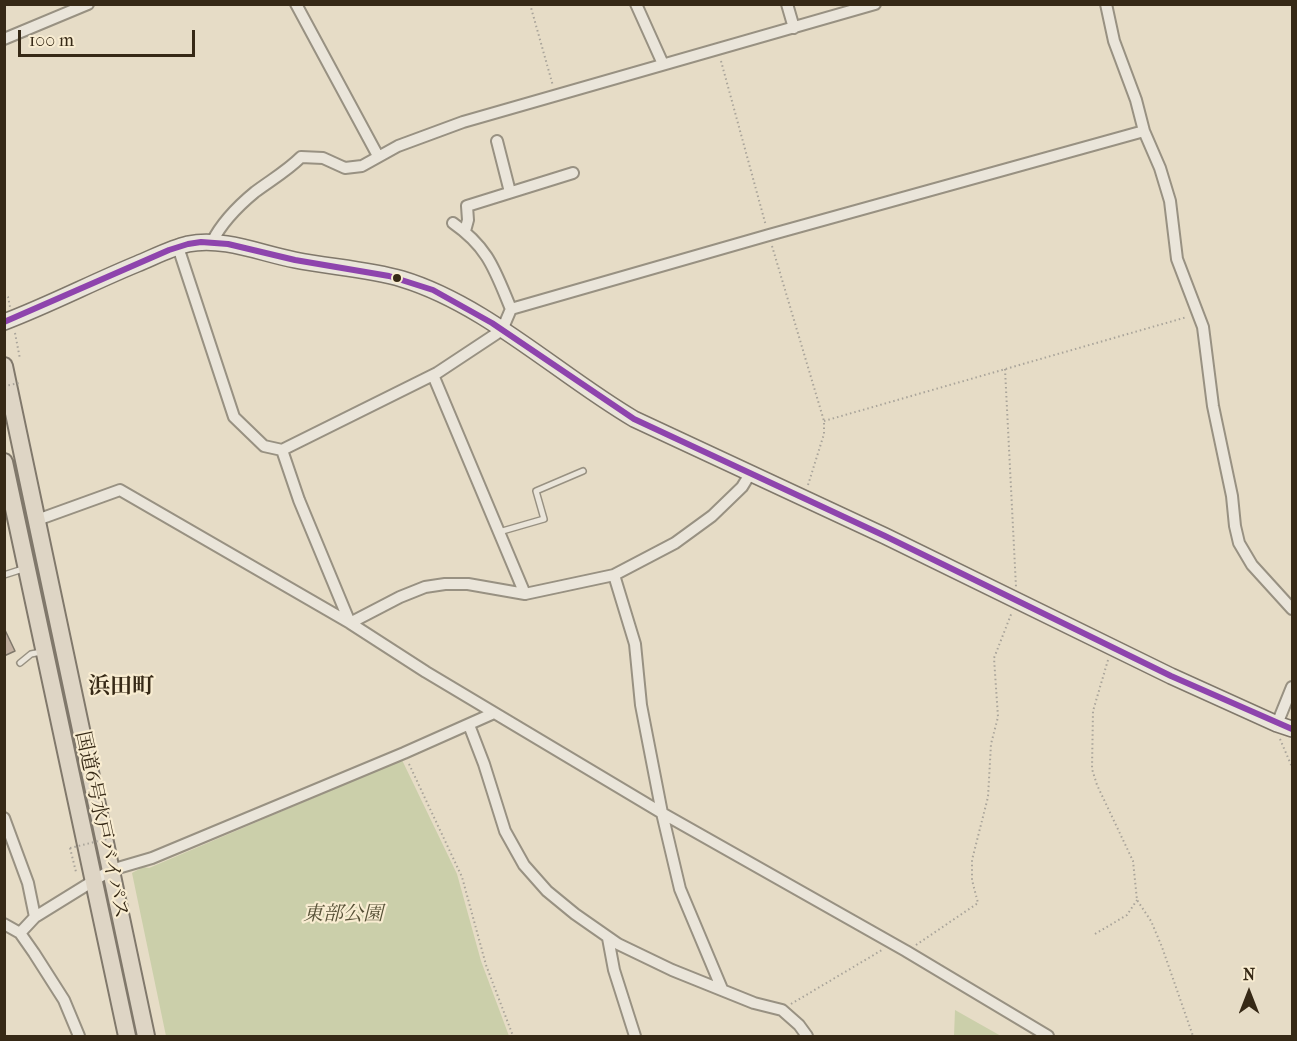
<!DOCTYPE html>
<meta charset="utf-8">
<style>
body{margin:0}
#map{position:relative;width:1297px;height:1041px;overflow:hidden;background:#e6dcc6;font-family:"IM FELL French Canon",serif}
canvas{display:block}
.frame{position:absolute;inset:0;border:6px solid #362916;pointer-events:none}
.north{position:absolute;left:1219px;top:963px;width:60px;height:60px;-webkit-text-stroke:4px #f8ecd1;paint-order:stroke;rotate:0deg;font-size:16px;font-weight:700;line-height:24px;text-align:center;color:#362916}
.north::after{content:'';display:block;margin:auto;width:21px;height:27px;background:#362916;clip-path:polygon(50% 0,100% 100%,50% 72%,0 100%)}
.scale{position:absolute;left:18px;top:30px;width:177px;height:27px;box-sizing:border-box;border:3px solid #362916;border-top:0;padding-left:8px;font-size:18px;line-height:21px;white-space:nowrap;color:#362916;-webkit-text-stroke:4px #f8ecd1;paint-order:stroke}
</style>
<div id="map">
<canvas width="1297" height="1041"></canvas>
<div class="frame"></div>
<div class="north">N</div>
<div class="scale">100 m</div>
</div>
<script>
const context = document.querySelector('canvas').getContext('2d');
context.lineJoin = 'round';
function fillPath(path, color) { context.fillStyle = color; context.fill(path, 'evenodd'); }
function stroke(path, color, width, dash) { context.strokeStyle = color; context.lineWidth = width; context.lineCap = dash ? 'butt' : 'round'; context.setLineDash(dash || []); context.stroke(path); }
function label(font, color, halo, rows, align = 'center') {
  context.font = font + ' "IM FELL French Canon","Noto Serif JP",serif'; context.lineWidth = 4.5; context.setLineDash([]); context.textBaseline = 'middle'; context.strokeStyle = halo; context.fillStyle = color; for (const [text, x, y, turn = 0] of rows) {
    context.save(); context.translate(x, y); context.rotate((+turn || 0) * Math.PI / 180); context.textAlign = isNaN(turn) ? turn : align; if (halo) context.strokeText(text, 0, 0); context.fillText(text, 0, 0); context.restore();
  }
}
fillPath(new Path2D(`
 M402,760l55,114 24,87 28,75h-343l-34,-163 11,-6 6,1z
 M955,1010l46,26h-47z`), '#cbcfaa');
const building = new Path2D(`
 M4,628l11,23 -11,5z`);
fillPath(building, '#c4b2a2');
stroke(building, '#80786b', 1.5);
const service = new Path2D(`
 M499,532l45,-13 -8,-28 47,-20
 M4,575l22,-7
 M20,663l11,-9 10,-2`);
const minor = new Path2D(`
 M296,4l82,152
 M636,4l27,60
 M787,4l7,24
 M1106,4l8,37 22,59 8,31 16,37 10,33 7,58 26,68 10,79 19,90 3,30 4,17 13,22 40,44
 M4,39l84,-35
 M497,141l13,51
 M465,231l3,-11 -1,-14 106,-33
 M212,242c10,-20 26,-36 43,-50 16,-12 32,-21 46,-35l22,1 22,10 17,-2 36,-20 65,-24 412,-118
 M178,247l56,170 30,29 18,4 155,-77 65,-43 9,-21c-16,-38 -22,-61 -58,-86
 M511,309l258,-74 375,-104
 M433,375l92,219
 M282,450l17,50 51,123 50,-26 25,-10 20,-3h23l57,10 89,-19 61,-32 37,-27 30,-29 8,-13
 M37,520l83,-30 230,133 76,49 236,141 244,138 142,85
 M614,575l21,69 6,61 21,108 18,76 42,100
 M1277,724l15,-37
 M469,725l15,39 21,67 19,34 23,26 28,23 43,30 54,26 82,33 28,7 17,15 8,11
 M4,818l24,65 7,34 -15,16
 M35,917l76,-47 41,-12 252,-105 90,-40
 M4,924l16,9 14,20 30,47 15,36
 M608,938l6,32 21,66`);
const secondary = new Path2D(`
 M4,322c45,-17 89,-40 133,-58 17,-7 34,-16 51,-20 35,-7 72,9 107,16 35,7 72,9 107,19 83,25 157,96 232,140l251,117 286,140 106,48 15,5`);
const trunk = new Path2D(`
 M4,366l142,670
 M4,462l123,574`);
stroke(service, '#989182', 8);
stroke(minor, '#989182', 14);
stroke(secondary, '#80786b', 18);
stroke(trunk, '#80786b', 20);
stroke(new Path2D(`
 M530,4l23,82
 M721,61l45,165
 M772,246l52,175v13l-16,51
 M4,294l4,3 2,10
 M15,333l5,26
 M1005,369l11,218
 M824,421l363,-104
 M1108,660l-15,51 -1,58 5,16 36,76 4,39 14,21 11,26 31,89
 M1280,739l12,28
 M409,764l53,113 24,88 27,71
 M70,848l6,24h2
 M1095,934l32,-19 10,-15
 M916,945l62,-42 -6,-23v-20l16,-63 3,-53 7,-27 -4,-59 18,-46
 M791,1004l91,-54`), '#a9a49a', 2, [1.5, 3]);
stroke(service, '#eae5da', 5);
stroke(minor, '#eae5da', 10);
stroke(secondary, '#eae5da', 15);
stroke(trunk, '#ded5c5', 16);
stroke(new Path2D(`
 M4,386l16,-3
 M70,848l45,-11`), '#a9a49a', 2, [1.5, 3]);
stroke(new Path2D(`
 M4,322l165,-72 19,-6 13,-2 27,2 67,16 94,16 44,14 59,33 142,96 251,117 286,140 121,53`), '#8e44ad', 6);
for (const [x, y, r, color] of [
 [397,278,5,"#362916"]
]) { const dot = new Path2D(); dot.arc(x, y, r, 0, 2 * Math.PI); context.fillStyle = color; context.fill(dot); stroke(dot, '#f8ecd1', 2); }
label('20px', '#362916', '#f8ecd1', [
 ["国道6号水戸バイパス",101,825,78]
]);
label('italic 20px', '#565036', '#f8ecd1', [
 ["東部公園",343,915]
]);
label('bold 22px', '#362916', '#f8ecd1', [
 ["浜田町",121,688]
]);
</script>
